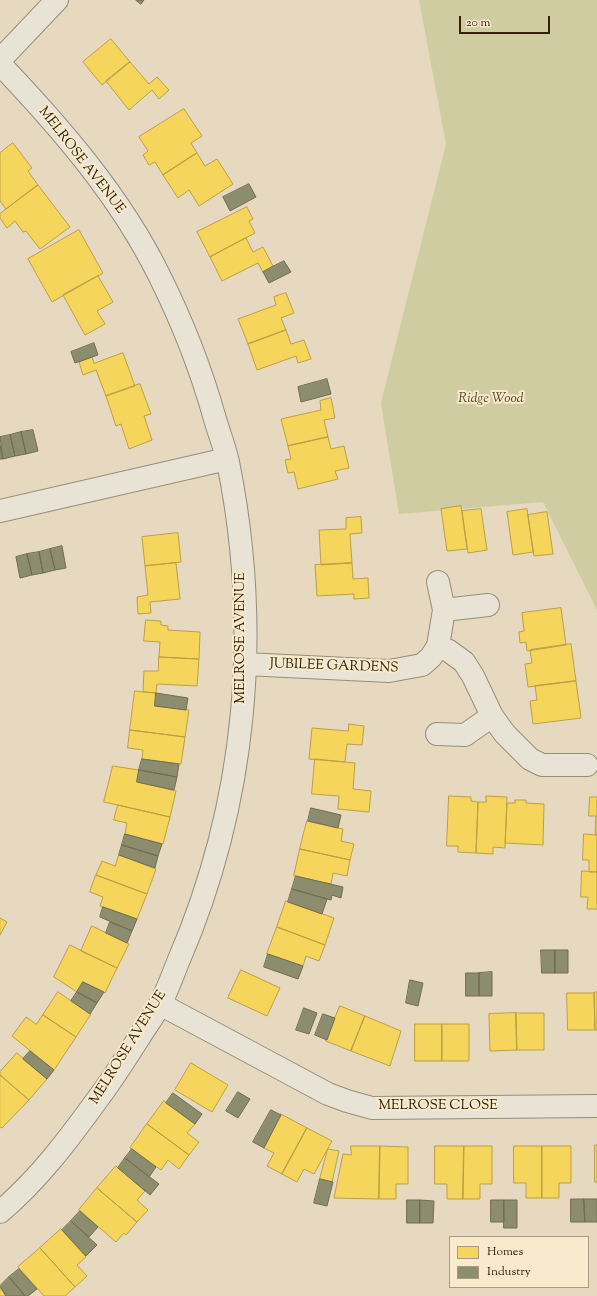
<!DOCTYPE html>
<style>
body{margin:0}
#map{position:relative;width:597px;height:1296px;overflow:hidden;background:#e6d9bf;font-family:"Sorts Mill Goudy",serif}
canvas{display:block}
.legend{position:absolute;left:449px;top:1236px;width:140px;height:52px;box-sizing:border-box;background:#f8eacc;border:1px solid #aa9a7f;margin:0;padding:5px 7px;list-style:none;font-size:12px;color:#34220b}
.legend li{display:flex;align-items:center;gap:8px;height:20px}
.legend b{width:20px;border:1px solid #aa9a7f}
.scale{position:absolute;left:459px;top:16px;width:91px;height:18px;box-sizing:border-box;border:2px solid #34220b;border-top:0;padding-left:5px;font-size:12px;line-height:14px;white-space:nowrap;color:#34220b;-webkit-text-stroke:3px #f8eacc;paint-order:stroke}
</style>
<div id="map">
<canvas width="597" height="1296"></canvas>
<ul class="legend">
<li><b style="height:11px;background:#f6d55c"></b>Homes</li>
<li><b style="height:11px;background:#8c8c6e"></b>Industry</li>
</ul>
<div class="scale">20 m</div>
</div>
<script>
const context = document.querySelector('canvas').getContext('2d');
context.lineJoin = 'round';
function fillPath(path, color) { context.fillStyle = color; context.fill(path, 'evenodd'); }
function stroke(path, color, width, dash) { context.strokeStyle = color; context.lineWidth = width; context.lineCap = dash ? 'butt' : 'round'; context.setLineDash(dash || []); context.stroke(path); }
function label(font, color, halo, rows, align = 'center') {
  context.font = font + ' "Sorts Mill Goudy",serif'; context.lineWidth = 4; context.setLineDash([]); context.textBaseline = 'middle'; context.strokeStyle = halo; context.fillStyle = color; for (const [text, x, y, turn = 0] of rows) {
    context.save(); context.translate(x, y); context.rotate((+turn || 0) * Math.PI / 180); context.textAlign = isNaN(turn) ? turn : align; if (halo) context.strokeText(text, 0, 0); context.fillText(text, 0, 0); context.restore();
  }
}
fillPath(new Path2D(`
 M419,0h178v610l-54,-108 -144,12 -18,-111 65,-259z`), '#cfcca2');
const homes = new Path2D(`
 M111,39l19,23 -28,23 -19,-23z
 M130,62l19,22 8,-7 12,13 -10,9 -7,-9 -23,20 -23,-29z
 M184,109l18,27 -11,7 6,10 -34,22 -8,-13 -6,3 -6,-10 5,-4 -9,-14z
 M13,143l19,25 -4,3 10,14 -32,24 -6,-8v-48z
 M197,153l8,13 12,-7 16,25 -34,22 -10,-16 -11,8 -15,-23z
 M38,185l32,42 -30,22 -14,-18 -3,1 -8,-11 -8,7 -7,-10v-4z
 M247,207l6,12 -4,2 6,12 -45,24 -13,-25z
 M79,230l24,43 -51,29 -24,-43z
 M246,238l7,14 10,-5 10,19 -10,6 -5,-9 -36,18 -12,-24z
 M98,276l15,26 -16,9 8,13 -20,11 -22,-40z
 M286,293l8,20 -13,5 5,12 -38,14 -10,-25 38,-14 -2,-8z
 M286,330l5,14 13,-4 7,19 -13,4 -2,-7 -39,14 -9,-26z
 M123,353l12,33 -29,10 -10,-26 -13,5 -4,-13 13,-5 2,6z
 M140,384l11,30 -7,2 8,24 -23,9 -8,-25 -5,2 -10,-30z
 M331,398l4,20 -11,2 4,17 -40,9 -7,-27 40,-9 -1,-9z
 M328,437l3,12 13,-3 5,22 -14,3 3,8 -40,10 -4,-17 -6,1 -3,-13 6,-1 -3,-13z
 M461,506l6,43 -20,2 -6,-42z
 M481,509l6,41 -19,3 -6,-42z
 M527,509l6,43 -20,3 -6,-43z
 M547,512l6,42 -19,2 -6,-41z
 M361,517l1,16 -12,1 2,29 -31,2 -2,-35 27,-1v-11z
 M178,533l3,29 -36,4 -3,-29z
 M176,563l4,36 -30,3 1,11 -13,1 -1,-17 11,-2 -3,-29z
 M352,563l1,16 15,-1 1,20 -15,1v-5l-37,2 -2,-31z
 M561,608l5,37 -39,6 -1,-9 -6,1 -1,-11 5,-1 -2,-18z
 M146,620l15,1v4l7,1v4l32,2 -1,27 -40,-2 1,-15 -16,-1z
 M571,644l5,37 -48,6 -3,-23 7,-1 -2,-13z
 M159,657l40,2 -2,27 -40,-2 -1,9 -13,-1 1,-21h14z
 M576,681l5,37 -48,6 -3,-23 7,-1 -2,-14z
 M135,691l21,2 -1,13 34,4 -4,27 -55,-7z
 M349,724l15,2 -2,19 -15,-1 -2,18 -36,-3 3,-31 36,3z
 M130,730l55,7 -4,27 -39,-5 1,-9 -15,-2z
 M315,759l40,4 -2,26 18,2 -2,21 -31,-3 1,-13 -27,-2z
 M113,766l26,4 -2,12 39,9 -6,26 -66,-15z
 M449,796l22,1v4l7,1 -2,51 -18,-1v-6h-11z
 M486,796l21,1 -2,51 -12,-1v7l-17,-1 2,-51h8z
 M590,797h7v38h-2l1,-19h-7z
 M515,800h11v3l18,1 -1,41 -38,-2 2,-40h8z
 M118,805l52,12 -7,27 -38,-10 2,-11 -13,-3z
 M307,821l36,8 -2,12 13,3 -4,16 -50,-11z
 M584,834l13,1v37h-8v-12h-6z
 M300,849l50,11 -3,16 -14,-3 -2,11 -37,-8z
 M119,855l37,14 -9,25 -51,-19 6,-14 13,5z
 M582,871l15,1v37h-10l1,-12h-7z
 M96,875l51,19 -10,25 -37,-13 3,-9 -13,-5z
 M286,901l48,17 -9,27 -48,-18z
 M0,918l7,4 -7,13z
 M92,926l37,18 -12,24 -36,-17z
 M277,927l48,18 -6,16 -13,-5 -3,10 -36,-12z
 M70,945l47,23 -12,25 -22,-11 -6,10 -23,-15z
 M241,970l39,18 -13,28 -39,-18z
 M58,992l33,22 -15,23 -33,-22z
 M597,992v38h-2l-1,-37z
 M567,993h27l1,37h-27z
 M340,1006l25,10 -14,35 -25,-10z
 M516,1013h28v37h-27z
 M516,1013l1,37 -27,1 -1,-37z
 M43,1015l33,22 -22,33 -42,-34 14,-19 10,7z
 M365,1016l36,15 -11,35 -39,-15z
 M415,1024h27v37h-27z
 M442,1024h27v37h-27z
 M17,1053l30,26 -18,21 -29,-25v-3z
 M191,1063l37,22 -16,27 -37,-22z
 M0,1075l29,25 -27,28 -2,-1z
 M164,1101l31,23 -8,9 12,9 -10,13 -42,-31z
 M281,1114l26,14 -25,46 -15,-8 7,-13 -10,-5z
 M147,1124l42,31 -10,14 -11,-9 -7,10 -31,-22z
 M307,1128l25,13 -18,33 -10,-5 -7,13 -15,-8z
 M595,1145h2v37h-2z
 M351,1146h29l-1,53 -45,-1 9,-44 8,1z
 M380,1146l28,1v37h-12v15h-17z
 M435,1146h29l-1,53h-16v-15h-12z
 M464,1146h28v38h-12v15h-17z
 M514,1146h28v52h-16v-15h-12z
 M542,1146h29v37h-12v15h-17z
 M328,1149l11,2 -7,31 -12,-3z
 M116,1166l29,25 -8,9 11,10 -11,12 -40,-34z
 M97,1188l40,34 -11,13 -2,-2 -8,9 -37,-32z
 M61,1229l25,28 -9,8 10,11 -12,11 -35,-39z
 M40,1248l35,39 -10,9h-21l-26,-29z
 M0,1288l6,8h-6z`);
fillPath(homes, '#f6d55c');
stroke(homes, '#bc9f44', 1);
const industry = new Path2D(`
 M136,0h8l-3,4z
 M249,184l7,13 -26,14 -7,-14z
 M284,261l7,11 -22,11 -6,-11z
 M94,343l4,12 -23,8 -4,-11z
 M327,379l4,15 -30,8 -3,-15z
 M33,430l5,21 -12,3 -5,-22z
 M21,432l5,22 -11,2 -5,-21z
 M10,435l5,21 -12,3 -3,-22z
 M0,445l3,14h-3z
 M62,546l4,22 -11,2 -5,-21z
 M50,549l5,21 -12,3 -4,-21z
 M39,552l4,21 -11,2 -5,-21z
 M27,554l5,21 -12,3 -4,-21z
 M156,693l32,5 -2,12 -31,-4z
 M142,759l37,5 -2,13 -38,-7z
 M139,770l38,7 -3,13 -37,-8z
 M311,808l30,7 -3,13 -30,-7z
 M125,834l37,10 -4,12 -36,-11z
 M122,845l36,11 -3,12 -36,-13z
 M296,876l47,11 -2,11 -9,-3 -1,5 -4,-1 -35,-10z
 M292,889l35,10 -5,15 -34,-12z
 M103,907l34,12 -5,12 -32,-14z
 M110,922l22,9 -5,12 -21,-10z
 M541,950h14v23h-13z
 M555,950h13v23h-13z
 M268,954l35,12 -5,13 -34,-12z
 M492,972v24h-13v-23z
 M466,973h13v23h-13z
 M410,980l13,3 -5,23 -12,-3z
 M83,982l21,10 -7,11 -20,-11z
 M77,992l20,11 -7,11 -19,-13z
 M304,1008l13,5 -8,21 -13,-4z
 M323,1014l12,4 -8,22 -12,-5z
 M30,1051l24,19 -7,9 -24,-20z
 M238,1092l12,7 -12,19 -12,-7z
 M173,1093l29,21 -7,10 -29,-21z
 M271,1110l10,5 -17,33 -11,-6z
 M132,1149l24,18 -7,10 -24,-19z
 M125,1158l34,26 -9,11 -32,-27z
 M320,1179l13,3 -6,24 -13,-3z
 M571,1199h13l1,23h-14z
 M584,1199h13v23h-12z
 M407,1200h13v23h-13z
 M420,1200l14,1 -1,22h-13z
 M491,1200h13v22h-13z
 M504,1200h13v28h-13z
 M80,1211l18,16 -9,10 -18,-16z
 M71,1221l26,24 -11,11 -24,-26z
 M19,1269l18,20 -9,7h-3l-16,-19z
 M9,1277l16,19h-19l-6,-10z`);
fillPath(industry, '#8c8c6e');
stroke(industry, '#726c50', 1);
const street = new Path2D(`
 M0,60l57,-60
 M0,64c60,63 120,132 159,211 23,46 42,94 56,144 4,14 10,29 13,43 34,169 19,341 -50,500 -5,13 -11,28 -17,41 -6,11 -14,22 -21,33 -14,22 -27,43 -43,64 -29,40 -59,80 -97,112
 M0,511l227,-52
 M438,582l6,28 -6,36
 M444,610l44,-5
 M245,664l144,7 33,-6 9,-8 7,-11 11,5 15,11 9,14 19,40 13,18 25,25 12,6h45
 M437,734l28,1 27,-19
 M160,1004l168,90 19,7 25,7 225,-2`);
stroke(street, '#968d7b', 24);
stroke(street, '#e9e3d6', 22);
label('14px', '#34220b', '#f8eacc', [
 ["MELROSE AVENUE",81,161,52],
 ["MELROSE AVENUE",242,638,-90],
 ["JUBILEE GARDENS",334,667,2],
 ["MELROSE AVENUE",129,1048,-58],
 ["MELROSE CLOSE",438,1107]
]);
label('italic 14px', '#564a2b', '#f8eacc', [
 ["Ridge Wood",491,400]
]);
</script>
